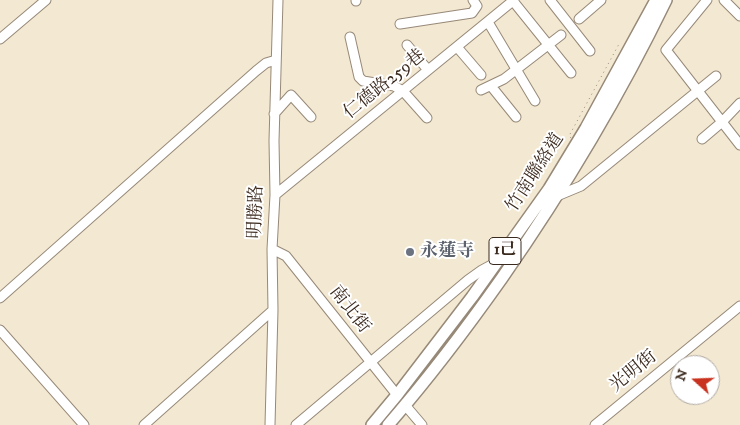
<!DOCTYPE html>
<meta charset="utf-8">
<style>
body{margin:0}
#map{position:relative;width:740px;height:425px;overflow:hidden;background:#f3e8d1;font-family:"IM FELL DW Pica",serif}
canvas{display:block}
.north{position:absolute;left:670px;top:355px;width:50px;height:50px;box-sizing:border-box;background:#fff;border:1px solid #b1aaa5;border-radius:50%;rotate:290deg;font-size:14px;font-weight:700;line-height:20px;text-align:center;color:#3b2a1e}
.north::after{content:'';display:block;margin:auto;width:18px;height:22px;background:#c8321e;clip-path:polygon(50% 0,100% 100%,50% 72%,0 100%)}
</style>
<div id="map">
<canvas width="740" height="425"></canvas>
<div class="north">N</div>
</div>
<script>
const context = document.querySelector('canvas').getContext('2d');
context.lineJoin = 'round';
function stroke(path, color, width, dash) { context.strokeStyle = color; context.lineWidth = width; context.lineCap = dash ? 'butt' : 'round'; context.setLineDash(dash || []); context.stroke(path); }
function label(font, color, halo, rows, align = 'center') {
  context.font = font + ' "IM FELL DW Pica","Noto Serif TC",serif'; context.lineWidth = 4; context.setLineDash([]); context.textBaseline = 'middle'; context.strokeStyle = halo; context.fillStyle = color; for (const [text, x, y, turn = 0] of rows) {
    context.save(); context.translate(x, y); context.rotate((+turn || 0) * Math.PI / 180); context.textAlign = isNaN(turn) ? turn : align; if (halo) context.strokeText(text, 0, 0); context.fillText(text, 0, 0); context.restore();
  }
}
const minor = new Path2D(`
 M356,0v1
 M550,0l40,51
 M707,0l-41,50 74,95
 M724,0l16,16
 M513,1l58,72
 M579,19l22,-19
 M488,22l47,79
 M400,24l72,-11 5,-7 -4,-6
 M350,37l9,40 4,4 31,5 9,5 24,27
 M0,39l46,-39
 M407,45l21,25
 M457,47l24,28
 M491,86l25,31
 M481,90l23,-11 57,-44
 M274,114l17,-19 20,22
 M702,139l20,-17 18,-19
 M555,194l2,2 24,-10 135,-110
 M275,195l239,-195
 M272,249l14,7 111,139
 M0,298l256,-227 10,-8 10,-3
 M0,330l84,95
 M405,405l17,20
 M144,425l129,-115
 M270,425l3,-115 -1,-61 3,-54 -1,-54 4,-141
 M296,425l172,-145 14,-10 13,-7
 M595,425l145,-119`);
const major = new Path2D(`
 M372,425l25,-30 75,-98 77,-108 37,-61 70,-128
 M388,425c41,-47 78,-96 114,-147 62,-89 117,-181 164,-278`);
stroke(minor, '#978978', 11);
stroke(major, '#978978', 14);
stroke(new Path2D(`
 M571,138l-2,-2 50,-92`), '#978978', 1, [1, 4]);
stroke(minor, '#fff', 9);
stroke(major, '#fff', 11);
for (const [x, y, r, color] of [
 [410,252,5,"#6b7280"]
]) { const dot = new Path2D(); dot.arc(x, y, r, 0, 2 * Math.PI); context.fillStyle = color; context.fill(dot); stroke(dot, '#fff', 2); }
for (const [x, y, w] of [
 [505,251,32]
]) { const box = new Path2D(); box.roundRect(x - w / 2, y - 13.5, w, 27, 4); context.fillStyle = '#fff'; context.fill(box); stroke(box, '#3b2a1e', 1); }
label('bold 16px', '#3b2a1e', null, [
 ["1己",505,251]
]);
label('18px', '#3b2a1e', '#fff', [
 ["仁德路259巷",385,85,-39],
 ["竹南聯絡道",536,173,-57],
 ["明勝路",257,212,-88],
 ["南北街",349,310,52],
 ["光明街",634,372,-39]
]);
label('bold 18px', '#5b616d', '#fff', [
 ["永蓮寺",420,252]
], 'left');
</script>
